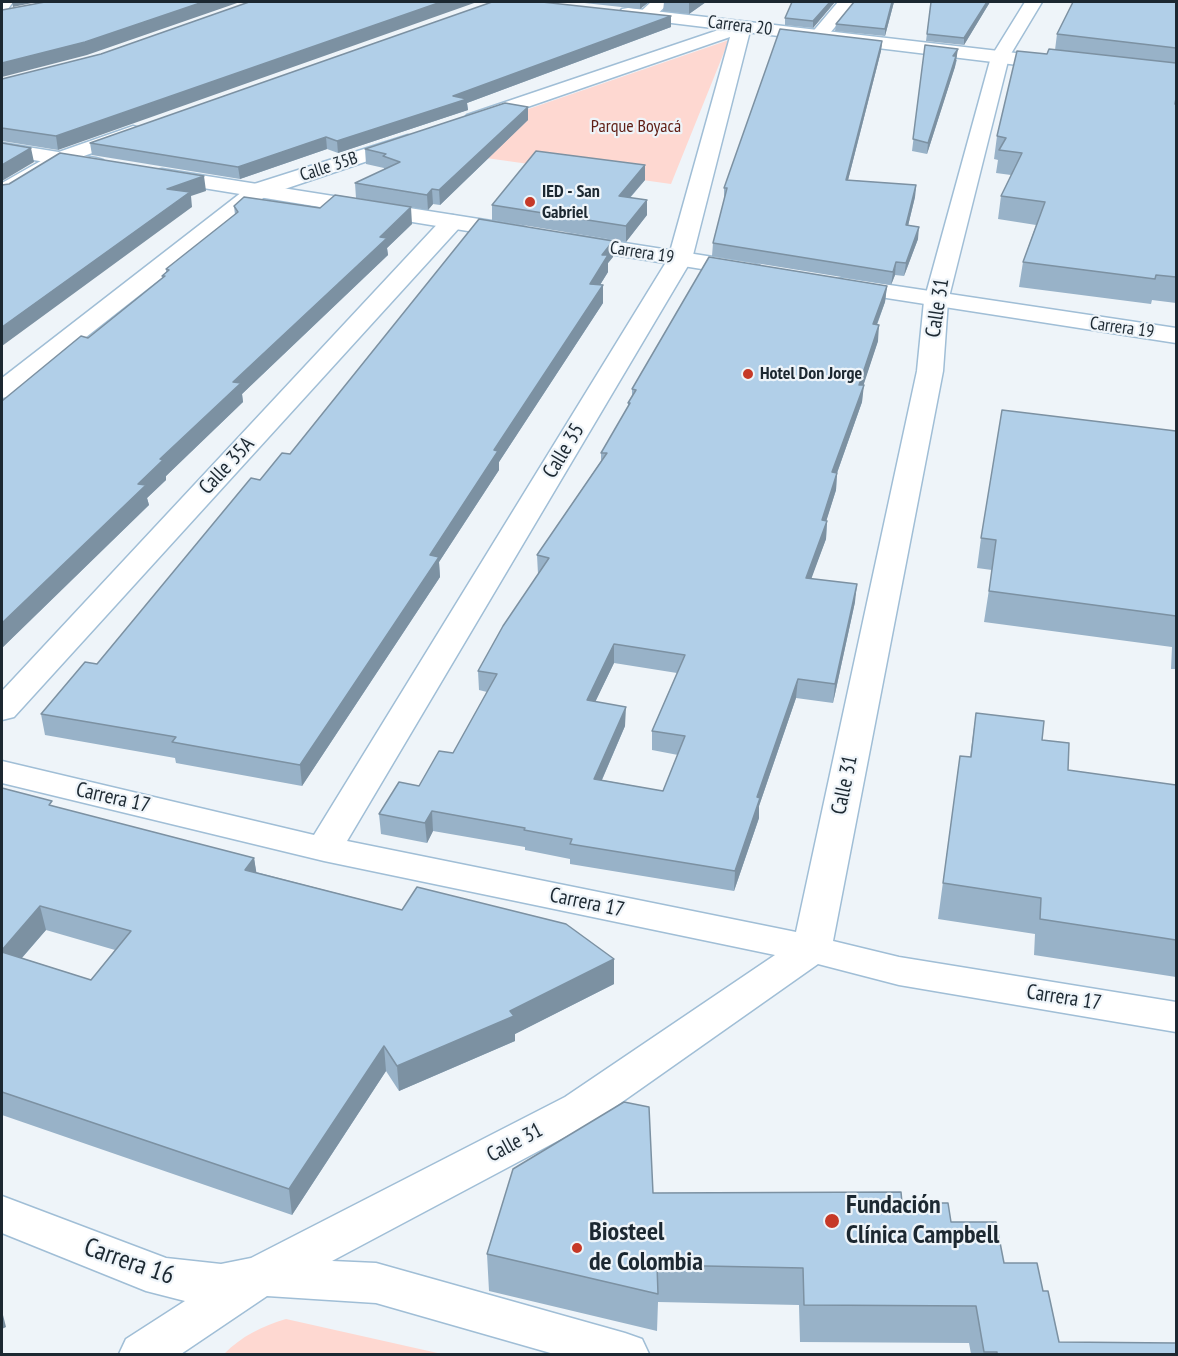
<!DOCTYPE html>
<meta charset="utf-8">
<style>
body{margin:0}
#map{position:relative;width:1178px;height:1356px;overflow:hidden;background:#eef4f9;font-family:"PT Sans Narrow",sans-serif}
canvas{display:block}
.frame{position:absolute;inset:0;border:3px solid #1c2831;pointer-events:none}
</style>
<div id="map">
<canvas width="1178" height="1356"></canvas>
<div class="frame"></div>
</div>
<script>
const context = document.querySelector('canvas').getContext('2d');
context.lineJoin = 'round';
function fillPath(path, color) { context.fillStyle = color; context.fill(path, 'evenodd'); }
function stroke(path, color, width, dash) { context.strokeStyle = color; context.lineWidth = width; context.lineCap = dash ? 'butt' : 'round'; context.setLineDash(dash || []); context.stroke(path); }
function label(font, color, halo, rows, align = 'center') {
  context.font = font + ' "PT Sans Narrow",sans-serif'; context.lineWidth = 4.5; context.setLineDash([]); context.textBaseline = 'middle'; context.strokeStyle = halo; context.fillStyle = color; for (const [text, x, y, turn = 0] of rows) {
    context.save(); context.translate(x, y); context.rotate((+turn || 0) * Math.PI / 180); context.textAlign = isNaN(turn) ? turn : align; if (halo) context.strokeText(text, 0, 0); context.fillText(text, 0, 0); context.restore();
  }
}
fillPath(new Path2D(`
 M729,40l-58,144 -256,-36z
 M286,1319l156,35h-218c18,-18 38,-28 62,-35z`), '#fed8d1');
const minor = new Path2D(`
 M2,2h11l-5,7 -6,1z
 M651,2h19l-18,17h-12l-3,-4z
 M838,2h18l-31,37h-12l-3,-4z
 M1025,2h17l-33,55 -61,244 -5,70 -110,570 66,16 277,45v30l-277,-47 -81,-21 -223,157 -263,140 44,2 249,70 17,6 7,15h-95l-178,-51 -109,-7 -86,58h-62l7,-15 59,-38 -39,-10 -144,-58v-37l164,62 55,6 30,-6 314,-161 210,-142 -451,-94 -322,-78v-22l312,74 354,-576 62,-222 -249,86h-14l-3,-4 3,-4 275,-93 9,5 -59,232 -345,582 449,91 121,-561 7,-70 67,-244z
 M133,126l7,2 3,4 -3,4 -73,26 -57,35 -8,1v-15l51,-29z
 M408,135l7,2 3,4 -3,4 -148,50 -256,201 -9,2v-20l249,-193z
 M452,215l8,2 3,5 -3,5 -446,490 -12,3v-29l442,-474z`);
const tertiary = new Path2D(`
 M628,8l431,50 9,6 -9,6 -437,-53 -3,-4 3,-4z
 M2,143l94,15 7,2 4,4 -4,4 -7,2 -94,-15z
 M162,169l355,56 8,2 3,5 -3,5 -8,2 -363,-59 -3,-5 3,-5z
 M568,234l183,29 8,2 4,5 -4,5 -8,2 -191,-31 -3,-5 3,-5z
 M843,278l333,50v15l-341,-53 -4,-5 4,-5z`);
stroke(minor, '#a0bed6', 3);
stroke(tertiary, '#a0bed6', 3);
fillPath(minor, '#fff');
fillPath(tertiary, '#fff');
fillPath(new Path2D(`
 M575,2h74l-9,7z
 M664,2h42l-17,12 -26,-3z
 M792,2h43l-22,26 -28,-3v-7z
 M854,2h40l-9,34 -50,-5 1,-7z
 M931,2h59l-26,43 -38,-4z
 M1176,2v301l-24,-3 -1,4 -132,-17 4,-25 13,-37 -38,-6 3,-23 10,-21 -15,-2 2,-13 -4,-1 3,-23 50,-82 8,-4 2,-16z
 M671,16v11l-204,76 1,7 -130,43 -11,-4 -87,30 -148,-24 -2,-12z
 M882,41l-1,10 -33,129 68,5 -1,12 -7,29 10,13 -14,37 -9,-1 -4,10 -179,-29 1,-13 11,-43v-12z
 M925,45l32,15 -30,94 -15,-3z
 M101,54l-43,96 -56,-9v-62z
 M528,120l-88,85 -7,-1 -5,6 -72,-12 -1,-15 29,-13v-2l-18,-4 -1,-15z
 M645,165v15l-15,18 17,17 -21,27 -134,-22v-15z
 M234,206l178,18 -25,24 1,7 -146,139 1,8 -77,74v4l-19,18 2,7 -147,143v-247l86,-63 74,-60v-2l4,-4v-3l69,-54z
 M613,257l-5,6v9l-8,13h3v18l-104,159v8l-60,92 1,15 -138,209 -126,-23 -1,-5 -130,-23 -4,-21 56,-50 163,-184 30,-26z
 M887,286l-2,16 -8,23 1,16 -15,44 -1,17 -25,71 -1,17 -10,31h1l-1,18 -15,39 44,24 -22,101 -37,-5 -37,108v12l-25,73 -164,-27v-5l-45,-9v-3l-92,-16 -6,12 -46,-9 -2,-20 40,-28 34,-33 34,-61 -8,-2 -1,-19 60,-97 -1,-19 64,-94v-8l27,-46v-4l4,-8v-6zM614,663l63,10 -25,58v19l26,5 -15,36 -61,-11 23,-54 -30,-24z
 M1176,431v238h-5l1,-22 -188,-25 8,-52 -15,-2 4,-30z
 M976,713l66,27 26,30 108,15v192l-142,-22 1,-21 -97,-15 22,-163 10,1z
 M2,788l51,18 201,52 2,14 146,38 212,49v25l-99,50v7l-116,50 -13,-20 -94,144 -290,-100zM46,930l69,20 -24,30 -69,-22z
 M653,1193l249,10 49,19 53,41 39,28 16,51 117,12h-205l-2,-11 -169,-1 -1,-37 -141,-3 -1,29 -168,-40 -2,-37z`), '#98b2c8');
fillPath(new Path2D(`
 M12,2h25l-24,5z
 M203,2h37l-153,53 -85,22v-14z
 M441,2h36l-419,148 -2,-14z
 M640,2h9l-9,7z
 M689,2h17l-17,12z
 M830,2h5l-22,26v-7z
 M892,2h2l-9,34v-7z
 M987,2h3l-26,43v-7z
 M671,16v11l-204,76 1,7 -130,43 -1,-12 116,-45z
 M882,41l-1,10 -36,141 1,-12z
 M958,49l-3,18 -28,87 1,-11 25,-87z
 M528,107v13l-88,85 -1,-15z
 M326,137l1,12 -87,30 -2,-12z
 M31,148l3,14 -32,19v-16z
 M645,165v15l-27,31 1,-15z
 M204,176l2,15 -15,5 1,11 -190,139v-19l165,-138z
 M916,185l-1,12 -10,41 1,-13z
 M432,189l1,15 -5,6 -1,-15z
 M647,200v15l-21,27v-16z
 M411,207l1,17 -25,24 1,7 -146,139 1,8 -77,74v4l-19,18 2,7 -147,143v-25l136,-139 22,-25 73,-77 147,-145z
 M919,227l-1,12 -14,37 2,-13z
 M613,241v16l-5,6v9l-18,29v-17l12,-29z
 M896,262l-1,13 -4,10 2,-13z
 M603,285v18l-104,159v8l-60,92 1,15 -138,209 -2,-21 130,-210 64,-105z
 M887,286l-2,16 -14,38 2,-16z
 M879,325l-1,16 -20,61 1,-17z
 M864,385l-2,17 -31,88 1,-18z
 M837,473l-1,17 -15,48 1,-18z
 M827,521l-1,18 -21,57 1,-18z
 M857,584l-2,18 -22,101 2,-19z
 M614,644v19l-27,56v-19z
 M798,679l-2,19 -37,108v12l-25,73 1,-20 22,-74z
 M626,707l-1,19 -31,72v-19z
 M432,811l1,20 -6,12 -2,-20z
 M254,858l4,24 -13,-12z
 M40,906l6,24 -40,46 -4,-18v-8z
 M614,959v25l-99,50v7l-116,50 -2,-25z
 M384,1046l2,25 -94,144 -3,-26z
 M2,1311l4,16 -4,2z`), '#7c91a2');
const building = new Path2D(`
 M45,2h158l-118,40 -83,21v-53z
 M249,2h192l-385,134 -54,-8v-49l99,-25z
 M492,2h50l129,14 -218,80 14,3 -130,42 -11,-4 -88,30 -148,-24z
 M792,2h38l-17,19 -28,-3z
 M854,2h38l-7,27 -49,-5z
 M931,2h56l-23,36 -37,-4z
 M1073,2h103v46l-119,-14z
 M780,29l102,12 -36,139 70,5 -10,40 13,2 -13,36 -10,-1 -3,10 -180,-29 14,-55h-3z
 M925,45l33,4 -5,7h3l-28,87 -15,-4z
 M1049,49l127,14v35l-1,6h1v173l-20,-2 -1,4 -132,-17 22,-60 -44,-6 21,-43 -23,-3 7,-12 -9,-2 20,-85 30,3z
 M505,103l23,4 -89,83 -7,-1 -5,6 -72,-12 45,-21 -17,-6 3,-2 -21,-5z
 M2,143l29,5 -29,17z
 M536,151l109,14 -26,31 28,4 -21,26 -134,-21z
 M60,153l144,23 -37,13 23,3 -188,135v-142l7,-1z
 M335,195l76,12 -31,30 7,1 -154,144 8,1 -81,76 3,1 -25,24 8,1 -144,138v-222l79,-65 7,2 77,-62h-3l7,-6 -3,-1 72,-57 -4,-6 10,-9 76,11z
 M479,219l134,22 -11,14h6l-18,29 13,1 -109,165 4,1 -68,104 9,2 -139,208 -128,-23 4,-5 -135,-23 44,-52 12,2 154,-186 9,2 22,-27 8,1z
 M709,257l178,29 -14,38 6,1 -20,60h5l-32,87 5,1 -15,47 5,1 -21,57 51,6 -22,100 -37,-5 -41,118 3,1 -25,73 -165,-27 2,-5 -48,-9 1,-2 -93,-17 -7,12 -46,-9 20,-32 20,4 20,-35 14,2 44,-79 -19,-3 25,-45 46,-68 -12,-3 70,-102h-6l29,-50h-2l8,-13 -4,-1zM614,644l71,11 -33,76 33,5 -22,55 -69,-12 32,-72 -39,-7z
 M1002,410l174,21v185l-187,-25 7,-51 -15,-2z
 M976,713l68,8 -2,19 27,3 -1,27 108,15v155l-136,-21 1,-21 -98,-15 17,-127 11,1z
 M2,788l50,13 -3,4 205,53 -9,12 157,40 15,-23 149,37 48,35 -104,52 4,5 -117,50 -13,-20 -95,143 -287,-97v-140l89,28 40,-49 -91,-25 -38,44z
 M624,1102l25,5 4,86 248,-1 1,11h46l3,19h45l8,41h33l6,28h5l11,51 117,1v11h-179v-2h-13l-8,-46 -172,-1 -1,-37 -146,-3 1,29 -171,-40 26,-85z`);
fillPath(building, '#b1cfe8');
stroke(building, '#7c91a2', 1.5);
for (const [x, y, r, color] of [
 [530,202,6,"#c63927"],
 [748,374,6,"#c63927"],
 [832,1221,8,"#c63927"],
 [577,1248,6,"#c63927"]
]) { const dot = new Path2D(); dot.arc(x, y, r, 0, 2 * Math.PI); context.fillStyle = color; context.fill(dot); stroke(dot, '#eef4f9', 2); }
label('18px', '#1c2831', '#eef4f9', [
 ["Carrera 20",740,26,7],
 ["Calle 35B",329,167,-18],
 ["Carrera 19",642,253,9],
 ["Carrera 19",1122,328,8]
]);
label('18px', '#5f1e15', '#eef4f9', [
 ["Parque Boyacá",636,127]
]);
label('bold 18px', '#1c2831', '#eef4f9', [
 ["IED - San",542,192],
 ["Gabriel",542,213],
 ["Hotel Don Jorge",760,374]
], 'left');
label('21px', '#1c2831', '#eef4f9', [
 ["Calle 31",938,308,-81],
 ["Calle 35",564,451,-59],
 ["Calle 35A",227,466,-47],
 ["Calle 31",845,785,-78],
 ["Carrera 17",113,798,13],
 ["Carrera 17",587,903,12],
 ["Carrera 17",1064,998,9],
 ["Calle 31",515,1143,-28]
]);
label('bold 26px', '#1c2831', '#eef4f9', [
 ["Fundación",846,1206],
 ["Clínica Campbell",846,1236],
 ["Biosteel",589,1233],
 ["de Colombia",589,1263]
], 'left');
label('26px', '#1c2831', '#eef4f9', [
 ["Carrera 16",129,1262,19]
]);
</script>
